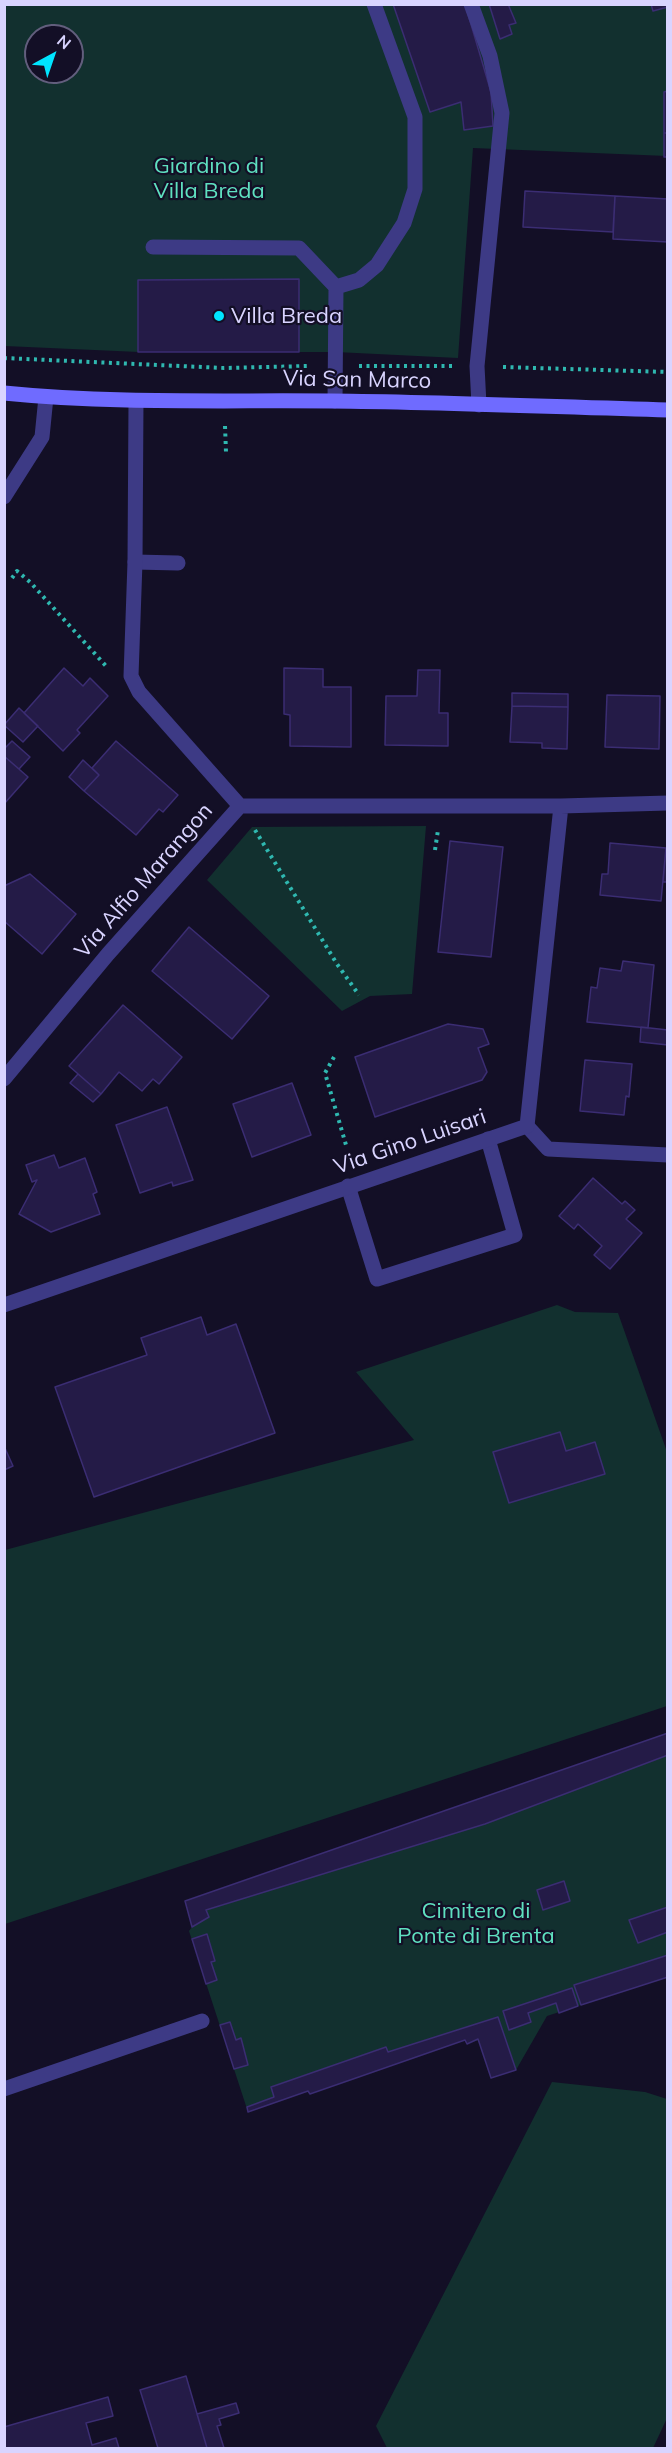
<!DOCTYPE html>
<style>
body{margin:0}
#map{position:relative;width:672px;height:2453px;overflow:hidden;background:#130f26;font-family:Mulish,sans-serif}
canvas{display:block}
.frame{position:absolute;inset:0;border:6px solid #d9d4ff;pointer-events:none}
.north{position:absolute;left:24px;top:24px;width:60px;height:60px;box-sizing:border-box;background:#130f26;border:2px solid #625e7d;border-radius:50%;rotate:40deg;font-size:16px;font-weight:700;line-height:24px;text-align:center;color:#d9d4ff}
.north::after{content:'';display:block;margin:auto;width:21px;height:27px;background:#00e5ff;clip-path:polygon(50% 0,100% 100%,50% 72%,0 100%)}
</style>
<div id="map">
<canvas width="672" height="2453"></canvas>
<div class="frame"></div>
<div class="north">N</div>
</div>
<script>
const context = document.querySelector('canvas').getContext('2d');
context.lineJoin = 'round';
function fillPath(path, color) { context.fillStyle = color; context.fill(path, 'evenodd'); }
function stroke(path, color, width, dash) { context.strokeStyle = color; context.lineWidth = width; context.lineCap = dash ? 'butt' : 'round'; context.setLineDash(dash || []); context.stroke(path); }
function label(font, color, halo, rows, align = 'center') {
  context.font = font + ' Mulish,sans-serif'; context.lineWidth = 4.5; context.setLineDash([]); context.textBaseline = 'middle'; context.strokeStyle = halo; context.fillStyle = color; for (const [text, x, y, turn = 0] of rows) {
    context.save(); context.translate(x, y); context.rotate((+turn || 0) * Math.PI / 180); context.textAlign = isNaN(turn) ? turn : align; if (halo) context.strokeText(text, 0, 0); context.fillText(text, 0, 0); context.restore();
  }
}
fillPath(new Path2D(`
 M5,5h662v151l-194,-8 -15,210 -122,-6h-197l-134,-6zM36,36h36v36h-36z
 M426,826l-14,168 -42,2 -28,15 -135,-131 45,-53z
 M557,1305l18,7 43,1 49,139v254l-662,218v-374l409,-110 -58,-68z
 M667,1733v244l-120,39 -31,54 -25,8 -13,-38 -11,4 -2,-4 -155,54 -2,-3 -60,21 -59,-181 3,-4 -7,-26z
 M552,2082l93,10 22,7 1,317 -15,32h-266l-11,-22z`), '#12302f');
const building = new Path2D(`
 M393,4h72l26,88 2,34 -29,4 -3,-28 -31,10z
 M489,4h19l8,19 -7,2 3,9 -12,5z
 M651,4h17v3l-15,4z
 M668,91v42h-4v-41z
 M664,133h4v24h-4z
 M525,191l90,5 -2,36 -90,-5z
 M615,196l53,3v43l-55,-3z
 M299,279v73h-161v-72z
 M64,668l19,18 7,-8 18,18 -31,34 3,3 -17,18 -39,-38z
 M284,668l39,1v18h28v60l-61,-1v-31l-6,-1z
 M418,670h22l-1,43h9v33l-63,-1 1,-49h31z
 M512,693l56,1v13l-56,-1z
 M607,695l53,1 -1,53 -54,-2z
 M512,706l56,1 -1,42 -25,-1v-5l-32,-1z
 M19,708l19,18 -15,16 -19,-17z
 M12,741l18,16 -11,12 -15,-13v-7z
 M116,741l62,54 -15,17 -4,-3 -23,26 -52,-44 15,-16 -7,-7z
 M4,756l24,21 -24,27z
 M83,760l16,15 -15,16 -15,-14z
 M450,841l53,6 -12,110 -53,-5z
 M610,843l56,5 -5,53 -61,-6 2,-21h6z
 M666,848h2v34h-5z
 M30,874l46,40 -34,40 -38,-33v-35z
 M189,927l80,69 -37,43 -80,-68z
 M623,961l31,4 -6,63 -61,-6 4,-35 6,1 3,-20 21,3z
 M123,1005l59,52 -23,27 -6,-5 -11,12 -23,-19 -18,22 -32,-28z
 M448,1024l35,5 6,15 -11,4 9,24 -5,8 -107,37 -20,-60z
 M641,1027l27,3v15l-28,-3z
 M585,1060l47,4 -3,33 -3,-1 -2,19 -44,-4z
 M78,1074l23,20 -8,8 -23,-19z
 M292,1083l19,52 -59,22 -19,-53z
 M167,1107l26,73 -20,6 -1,-4 -32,11 -24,-68z
 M54,1155l5,13 26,-10 12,34 -4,2 7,20 -49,18 -32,-18 18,-34 -5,2 -6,-17z
 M593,1178l29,26 3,-3 10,9 -9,9 16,14 -32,36 -16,-14 8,-9 -24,-22 -4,5 -15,-13z
 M201,1317l6,18 29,-11 39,109 -181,64 -39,-110 92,-32 -6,-17z
 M560,1432l6,19 29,-9 10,32 -96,29 -16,-51z
 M4,1446l9,20 -9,4z
 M668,1733v22l-183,69 -279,86 3,7 -17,10 -7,-26z
 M564,1881l6,20 -27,9 -6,-20z
 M668,1907v25l-30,11 -9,-23z
 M207,1934l8,27 -4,1 6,18 -11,4 -14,-45z
 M668,1955v22l-87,28 -7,-20z
 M572,1988l6,18 -19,7 -3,-10 -28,10 3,9 -22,8 -6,-19z
 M498,2017l18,53 -25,8 -13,-39 -11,5 -2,-4 -155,54 -2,-3 -60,21 -1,-5 27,-10 -3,-10 115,-40 2,5z
 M230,2022l6,18 5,-2 7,27 -14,4 -14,-44z
 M186,2376l21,72h-49l-18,-58z
 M108,2397l5,19 -27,7 6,22 24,-7 3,10h-115v-21z
 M236,2403l3,10 -20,6 2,6 -4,1 7,22h-17l-10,-34z`);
fillPath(building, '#241b47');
stroke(building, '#3b2d73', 1.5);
stroke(new Path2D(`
 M4,358l220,10 85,-2
 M359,366h94
 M503,367l165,5
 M225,426l1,26
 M12,578l5,-7 13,11 76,84
 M255,830l82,134 22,31
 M435,850l3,-20
 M334,1057l-9,16 21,72`), '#2fb8b0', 4, [3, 4.5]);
stroke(new Path2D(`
 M471,4l19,52 12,57 -25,253 2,39
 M153,247l146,1 37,39
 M335,401l1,-114 23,-7 18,-15 27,-42 11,-34v-72l-41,-113
 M135,562l43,1
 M527,1126l21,23 120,6
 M348,1186l29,93 138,-44 -27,-96
 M4,2089l198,-68`), '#3d3a85', 15);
stroke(new Path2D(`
 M4,497l38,-60 4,-40
 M561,806l107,-3
 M4,1079l104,-125 132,-148 -101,-114 -8,-16 4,-114 1,-161
 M4,1305l523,-179 34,-320h-321`), '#3d3a85', 15);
stroke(new Path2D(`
 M4,393c109,11 218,7 327,8 112,1 225,6 337,9`), '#6f6bff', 15);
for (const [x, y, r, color] of [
 [219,316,6,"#00e5ff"]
]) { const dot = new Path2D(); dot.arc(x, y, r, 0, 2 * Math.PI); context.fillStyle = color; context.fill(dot); stroke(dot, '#130f26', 2); }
label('22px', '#5fe0c0', '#130f26', [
 ["Giardino di",209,166],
 ["Villa Breda",209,191],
 ["Cimitero di",476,1911],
 ["Ponte di Brenta",476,1936]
]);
label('22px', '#d9d4ff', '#130f26', [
 ["Villa Breda",231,316]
], 'left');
label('22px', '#d9d4ff', '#130f26', [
 ["Via San Marco",357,380,1],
 ["Via Alfio Marangon",144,881,-49],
 ["Via Gino Luisari",410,1142,-19]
]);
</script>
